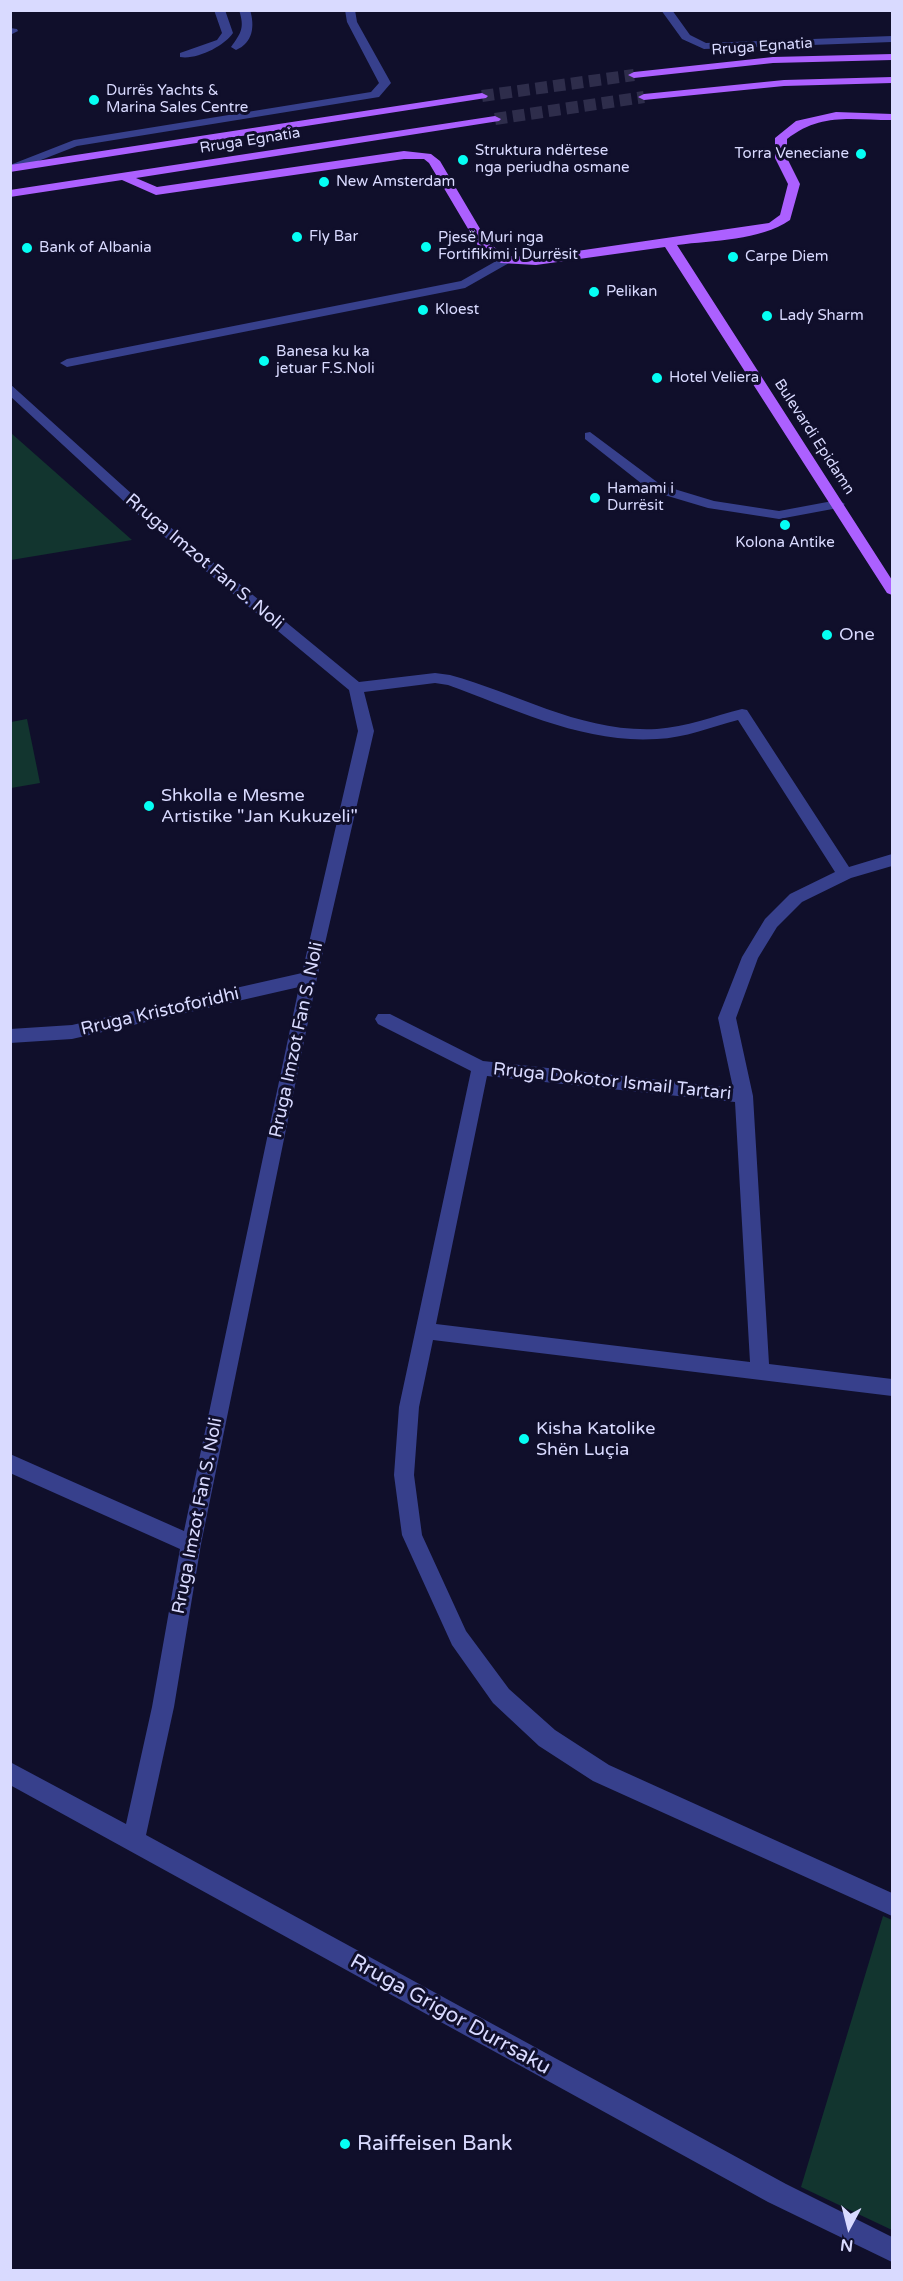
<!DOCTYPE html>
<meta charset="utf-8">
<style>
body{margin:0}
#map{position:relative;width:903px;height:2281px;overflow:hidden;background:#100f2b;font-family:"Varela Round",sans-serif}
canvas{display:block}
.frame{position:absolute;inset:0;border:12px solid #d9daff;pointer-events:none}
.north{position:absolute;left:819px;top:2197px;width:60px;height:60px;-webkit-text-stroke:4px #100f2b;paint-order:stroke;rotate:187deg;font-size:16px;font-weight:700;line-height:24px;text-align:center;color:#d9daff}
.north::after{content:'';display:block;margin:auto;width:21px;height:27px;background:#d9daff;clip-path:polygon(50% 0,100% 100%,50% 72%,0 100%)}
</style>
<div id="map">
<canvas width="903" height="2281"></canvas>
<div class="frame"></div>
<div class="north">N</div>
</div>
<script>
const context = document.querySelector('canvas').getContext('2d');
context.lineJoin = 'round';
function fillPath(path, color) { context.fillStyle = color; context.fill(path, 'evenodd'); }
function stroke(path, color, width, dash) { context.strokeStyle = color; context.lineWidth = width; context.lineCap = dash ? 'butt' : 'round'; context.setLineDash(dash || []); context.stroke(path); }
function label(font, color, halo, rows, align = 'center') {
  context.font = font + ' "Varela Round",sans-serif'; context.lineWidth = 6; context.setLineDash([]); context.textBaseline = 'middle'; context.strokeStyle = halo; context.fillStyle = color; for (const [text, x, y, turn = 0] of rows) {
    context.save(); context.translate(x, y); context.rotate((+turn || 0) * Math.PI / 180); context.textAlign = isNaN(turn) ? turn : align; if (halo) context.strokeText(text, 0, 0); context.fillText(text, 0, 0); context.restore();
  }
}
fillPath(new Path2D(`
 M11,433l121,107 -121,20z
 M27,719l13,64 -29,5v-66z
 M883,1916l9,4v310l-91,-43z`), '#12352f');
stroke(new Path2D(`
 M482,96l152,-21
 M495,119l149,-22`), '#2e2d4b', 12, [12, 6]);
fillPath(new Path2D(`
 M214,10h11l8,23c-9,13 -36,27 -53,24v-4l37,-13 5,-7z
 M239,10h11c5,16 3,33 -14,40l-5,-3c10,-14 14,-19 8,-37z
 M345,10h10l2,12 34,61 -12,14 -302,49 -67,26v-7l64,-25 297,-48 8,-9 -32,-61z
 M661,10h11l18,25 16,8 186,-7v6l-188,7 -22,-10z
 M10,28l7,1 1,2 -8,4z
 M505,256l4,1v6l-44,25 -398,79 -7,-4 7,-4 394,-78z
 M10,384l143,129 206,169 76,-9 15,2c69,19 133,58 207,54 29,-2 57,-13 85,-20l5,1 102,157 43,-13v12l-41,12 -49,24 -25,25 -19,31 -22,60 17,78 16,268 123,15v17l-459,-56 -14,67 -5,68 8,60 44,96 43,58 46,41 54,35 283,128v23l-299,-135 -54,-35 -46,-43 -41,-58 -50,-110 -8,-60 5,-68 72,-336 -93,-47 -3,-5 3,-5h12l93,47 250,27 -15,-70 24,-61 23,-38 25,-25 45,-22 -97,-152c-27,7 -53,18 -81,19 -72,5 -143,-30 -209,-54l-13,-2 -71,9 10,39 -57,247 -116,566 -27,163 -28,128 640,349 106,53v25l-124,-60 -758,-417v-23l116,62 26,-117 28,-158 -170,-76v-19l174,77 115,-544 -227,52 -62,4v-14l62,-4 230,-52 56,-242 -9,-41 -206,-171 -133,-123zM487,1076l248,26 15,260 -314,-38z
 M590,432l71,53 53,16 65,10 59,-11 7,4 -7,4 -59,11 -71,-11 -57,-17 -66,-52v-6z`), '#37408c');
fillPath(new Path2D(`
 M892,54v6l-119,3 -139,15 -6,-3 6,-3 139,-15z
 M892,77v6l-108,3 -140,14 -6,-3 6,-3 140,-14z
 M482,93l6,3 -2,2 -476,74v-7z
 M836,112l56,2v6c-40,0 -71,-8 -105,19v19l13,26 -10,36c-31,21 -76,20 -113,25l215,335v15l-5,-2 -222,-346 -129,18 -35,-2 -21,-14 -51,-86 -5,-4h-20l-248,36 -34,-15 -112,17v-7l485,-74 6,3 -2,2 -363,57 21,9 247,-36 27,3 9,7 49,83 19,12 28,1 233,-34 11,-8 8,-31 -13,-26v-20l21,-17z`), '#ac60ff');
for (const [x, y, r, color] of [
 [94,100,6,"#05fff4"],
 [861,154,6,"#05fff4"],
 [463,160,6,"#05fff4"],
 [324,182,6,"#05fff4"],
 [297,237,6,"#05fff4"],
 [426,247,6,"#05fff4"],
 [27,248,6,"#05fff4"],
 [733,257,6,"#05fff4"],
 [594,292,6,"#05fff4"],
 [423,310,6,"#05fff4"],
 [767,316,6,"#05fff4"],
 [264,361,6,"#05fff4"],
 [657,378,6,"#05fff4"],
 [595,498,6,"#05fff4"],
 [785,525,6,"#05fff4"],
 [827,635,6,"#05fff4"],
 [149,806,6,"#05fff4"],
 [524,1439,6,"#05fff4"],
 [345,2144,6,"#05fff4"]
]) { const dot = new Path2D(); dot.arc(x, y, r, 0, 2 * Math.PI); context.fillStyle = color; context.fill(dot); stroke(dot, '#100f2b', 2); }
label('15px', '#d9daff', '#100f2b', [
 ["Rruga Egnatia",762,47,-4],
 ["Rruga Egnatia",250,141,-9],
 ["Bulevardi Epidamn",814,437,57]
]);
label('15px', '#d9daff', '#100f2b', [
 ["Durrës Yachts &",106,91],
 ["Marina Sales Centre",106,108],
 ["Struktura ndërtese",475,151],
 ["nga periudha osmane",475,168],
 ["Torra Veneciane",849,154,"right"],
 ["New Amsterdam",336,182],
 ["Fly Bar",309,237],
 ["Pjesë Muri nga",438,238],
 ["Fortifikimi i Durrësit",438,255],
 ["Bank of Albania",39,248],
 ["Carpe Diem",745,257],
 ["Pelikan",606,292],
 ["Kloest",435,310],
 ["Lady Sharm",779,316],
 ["Banesa ku ka",276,352],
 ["jetuar F.S.Noli",276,369],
 ["Hotel Veliera",669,378],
 ["Hamami i",607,489],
 ["Durrësit",607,506],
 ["Kolona Antike",785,543,"center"]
], 'left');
label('18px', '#d9daff', '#100f2b', [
 ["Rruga Imzot Fan S. Noli",204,562,40],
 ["Rruga Kristoforidhi",160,1012,-13],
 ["Rruga Imzot Fan S. Noli",297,1040,-78],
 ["Rruga Dokotor Ismail Tartari",612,1082,6],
 ["Rruga Imzot Fan S. Noli",198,1516,-79]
]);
label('18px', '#d9daff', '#100f2b', [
 ["One",839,635],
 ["Shkolla e Mesme",161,796],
 ["Artistike \"Jan Kukuzeli\"",161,817],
 ["Kisha Katolike",536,1429],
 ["Shën Luçia",536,1450]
], 'left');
label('21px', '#d9daff', '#100f2b', [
 ["Rruga Grigor Durrsaku",450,2015,29]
]);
label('21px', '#d9daff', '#100f2b', [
 ["Raiffeisen Bank",357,2144]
], 'left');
</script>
